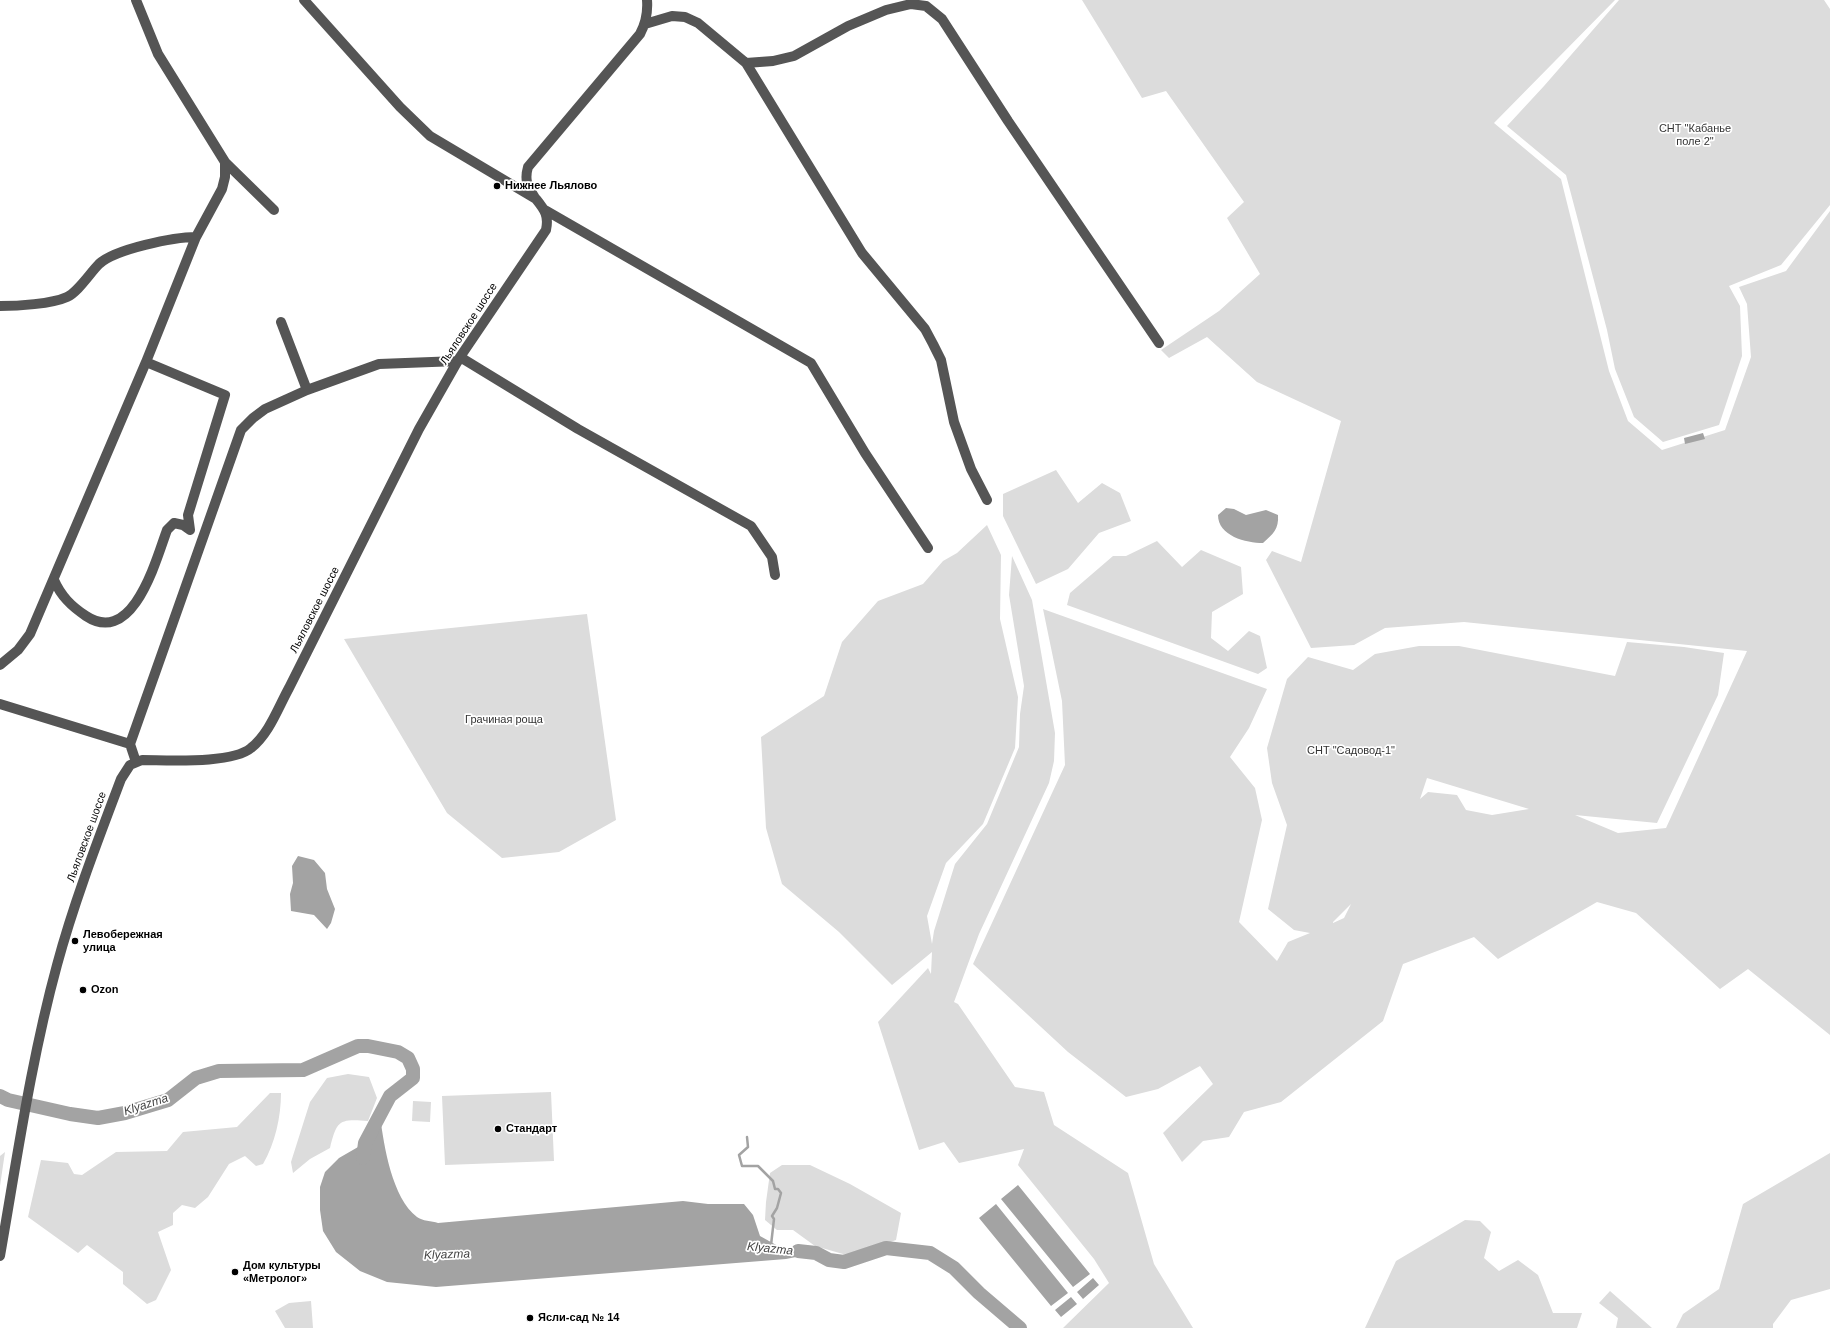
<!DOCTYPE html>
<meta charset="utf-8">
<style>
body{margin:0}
canvas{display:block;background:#fff}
</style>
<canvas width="1830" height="1328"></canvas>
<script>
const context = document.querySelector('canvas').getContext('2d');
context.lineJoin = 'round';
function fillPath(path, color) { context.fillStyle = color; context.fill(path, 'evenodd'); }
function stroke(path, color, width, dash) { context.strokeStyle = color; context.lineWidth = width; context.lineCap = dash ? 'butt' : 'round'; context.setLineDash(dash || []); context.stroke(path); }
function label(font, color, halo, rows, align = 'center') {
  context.font = font + ' Arial,sans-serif'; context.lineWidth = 3.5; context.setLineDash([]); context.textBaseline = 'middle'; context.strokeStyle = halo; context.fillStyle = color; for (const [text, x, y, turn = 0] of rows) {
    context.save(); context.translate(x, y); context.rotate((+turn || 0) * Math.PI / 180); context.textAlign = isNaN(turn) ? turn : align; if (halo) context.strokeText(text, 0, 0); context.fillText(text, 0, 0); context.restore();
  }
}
fillPath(new Path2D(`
 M1082,0h533l-121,123 67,56 48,192 19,50 34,29 63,-20 26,-73 -4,-53 -8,-17 47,-16 44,-60v824l-82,-66 -28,20 -84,-76 -39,-11 -99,57 -24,-22 -71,27 -20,57 -102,81 -37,10 -15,25 -26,4 -21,21 -19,-29 50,-49 -13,-18 -42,23 -32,8 -58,-45 -95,-88 92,-199 -3,-64 -19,-92 224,80 -18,39 -19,29 25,31 7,32 -23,102 38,39 11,-19 22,-9 -16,-3 -26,-21 19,-84 -15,-42 -5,-35 20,-69 21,-22 45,13 22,-16 44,-8h40l156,30 12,-34 57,5 40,6 -6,42 -61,128 -82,-8 43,18 48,-5 81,-177 -283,-29 -79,6 -31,17 -43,3 -45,-88 6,-9 29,11 40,-141 -84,-39 -50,-45 -38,21 -8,-8 58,-39 41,-37 -33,-56 17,-16 -78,-111 -24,7zM1427,778l102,31 -37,6 -26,-5 -9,-15 -29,-3 -8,7zM1351,904l-7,14 -11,5v-1z
 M1619,0h205l6,9v196l-49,60 -52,21 11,20 2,50 -23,69 -56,17 -29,-25 -19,-48 -8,-39 -41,-155 -59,-49 37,-40z
 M1056,470l22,33 24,-20 18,10 11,28 -32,12 -31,36 -32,15 -33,-68v-22z
 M987,525l14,30 -1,64 18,78 -3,51 -32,76 -37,39 -19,53 5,28 2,-13 21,-67 32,-40 32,-77 1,-33 4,-28 -15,-91 3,-39 20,44 23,133 -1,28 -5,22 -70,151 -25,68 4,2 57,83 29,5 10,33 74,48 26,91 39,64h-130l46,-45 -15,-24 -76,-94 6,-16 -65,14 -15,-21 -25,8 -41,-128 50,-54 3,6 1,-22 -40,33 -53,-53 -57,-48 -16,-56 -5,-91 63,-41 18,-54 36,-41 45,-17 20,-23 14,-8z
 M1157,541l25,26 19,-17 40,17 2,27 -31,18 -1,26 17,13 21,-20 11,5 7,32 -9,6 -191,-69 3,-12 43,-37h13z
 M587,614l29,206 -57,32 -57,6 -55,-45 -103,-174z
 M348,1074l21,3 8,21 -9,23c-29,-2 -31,-1 -38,27l-20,11 -17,14 -2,-11 19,-60 17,-24z
 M551,1092l3,69 -109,4 -3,-69z
 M270,1093h11c0,24 -6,50 -18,71l-7,2 -11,-10 -16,8 -21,33 -13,11 -13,-3 -9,8v12l-15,7 13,38 -15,30 -9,4 -24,-20v-12l-36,-27 -9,8 -50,-36 13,-57 27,3 6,11 8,1 34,-23 51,-1 16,-19 54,-5z
 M413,1101l18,1 -1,20 -18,-1z
 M5,1152l-5,34v-30z
 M1830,1153v136l-39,11 -18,24v4h-97l7,-14 36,-25 24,-85z
 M782,1165h28l40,19 51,29 -5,27 -46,16 -35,-10 -22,-16h-16l-12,-10 1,-18 4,-29z
 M1465,1220l15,1 11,11 -7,26 15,13 19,-11 20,15 15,38h29l-5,15h-212l31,-67z
 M1610,1291l42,37h-36l2,-10 -19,-15z
 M311,1301l2,27h-28l-10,-17 14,-8z`), '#dcdcdc');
fillPath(new Path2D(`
 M1703,433l2,6 -20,5 -1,-6z
 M1226,508l8,1 12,6 20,-5 12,5c1,14 -5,19 -15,28 -17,0 -45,-7 -45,-28z
 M298,856l16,4 11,13 2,16 8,20 -4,14 -4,6 -13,-14 -23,-4 -1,-17 3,-11 -1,-17z
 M380,1116c4,30 12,82 37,101 5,4 15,4 21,6l245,-22 25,3h36l9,11 7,21 18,10 38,7 -30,6 -350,28 -49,-5 -27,-11 -24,-19 -13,-21 -3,-21v-23l5,-15 14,-14 26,-15z
 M1018,1185l72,89 -17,13 -72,-88z
 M996,1204l72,89 -17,13 -72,-88z
 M1093,1278l6,7 -16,14 -6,-7z
 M1071,1297l6,7 -16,13 -6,-7z`), '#a3a3a3');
stroke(new Path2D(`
 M747,1137l1,10 -9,8 3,11h16l15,15 2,8h3l3,4 -4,15 -5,8 2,3 -3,26`), '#a3a3a3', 2.5);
stroke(new Path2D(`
 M0,1096l8,4 62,14 28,4 27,-5 43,-13 28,-22 23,-7 84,-1 55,-24h10l30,6 10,6 5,11v9l-23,18 -25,47 -2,15
 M798,1251l18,2 13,7 15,2 42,-14 44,5 24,15 25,25 41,35`), '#a3a3a3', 14);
stroke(new Path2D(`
 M136,0l22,54 67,108 49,48
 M645,24l27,-8 13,1 13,6 48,40 116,190 63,76 8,15 8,16 13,62 17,47 16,31
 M746,63l27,-2 21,-5 54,-30 38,-16 25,-6 15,2 16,13 66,102 151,222
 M535,198c-7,-12 -11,-17 -7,-31l112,-133c6,-11 8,-21 7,-34
 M545,210l266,153 54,90 63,95
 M0,306c17,0 52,-2 67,-9 11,-5 23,-24 32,-33 16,-15 75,-27 97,-27
 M281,322l26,68
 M460,357l118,72 173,97 21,31 3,18
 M54,580c7,16 17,26 32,36 47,31 70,-56 81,-86l7,-7 9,2 7,5 -2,-15 37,-120 -79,-33 50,-125 26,-48 3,-12v-15
 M0,665l18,-15 12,-16 116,-272
 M0,704l130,40
 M136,762l-6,-18 111,-314 12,-12 12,-9 42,-19 72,-26 79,-3
 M0,1256c17,-97 31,-196 57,-291 17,-63 41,-125 64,-186l9,-14 12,-5c27,0 90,4 109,-12 18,-14 27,-40 38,-60l130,-259 41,-72 86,-127c3,-14 -1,-20 -10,-31l-106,-63 -30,-29 -96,-107`), '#555', 10);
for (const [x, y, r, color] of [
 [497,186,4,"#000"],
 [75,941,4,"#000"],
 [83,990,4,"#000"],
 [498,1129,4,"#000"],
 [235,1272,4,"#000"],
 [530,1318,4,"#000"]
]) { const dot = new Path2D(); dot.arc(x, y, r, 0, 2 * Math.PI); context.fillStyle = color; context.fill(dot); stroke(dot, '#fff', 1.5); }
label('11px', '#333', '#fff', [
 ["СНТ \"Кабанье",1695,129],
 ["поле 2\"",1695,142],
 ["Грачиная роща",504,720],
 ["СНТ \"Садовод-1\"",1351,751]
]);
label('bold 11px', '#000', '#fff', [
 ["Нижнее Льялово",505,186],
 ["Левобережная",83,935],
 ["улица",83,948],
 ["Ozon",91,990],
 ["Стандарт",506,1129],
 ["Дом культуры",243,1266],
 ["«Метролог»",243,1279],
 ["Ясли-сад № 14",538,1318]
], 'left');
label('11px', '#000', '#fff', [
 ["Льяловское шоссе",469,324,-57],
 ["Льяловское шоссе",315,610,-63],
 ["Льяловское шоссе",87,837,-70]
]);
label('italic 12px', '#444', '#fff', [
 ["Klyazma",146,1105,-18],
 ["Klyazma",770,1249,6],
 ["Klyazma",447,1255,-2]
]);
</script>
